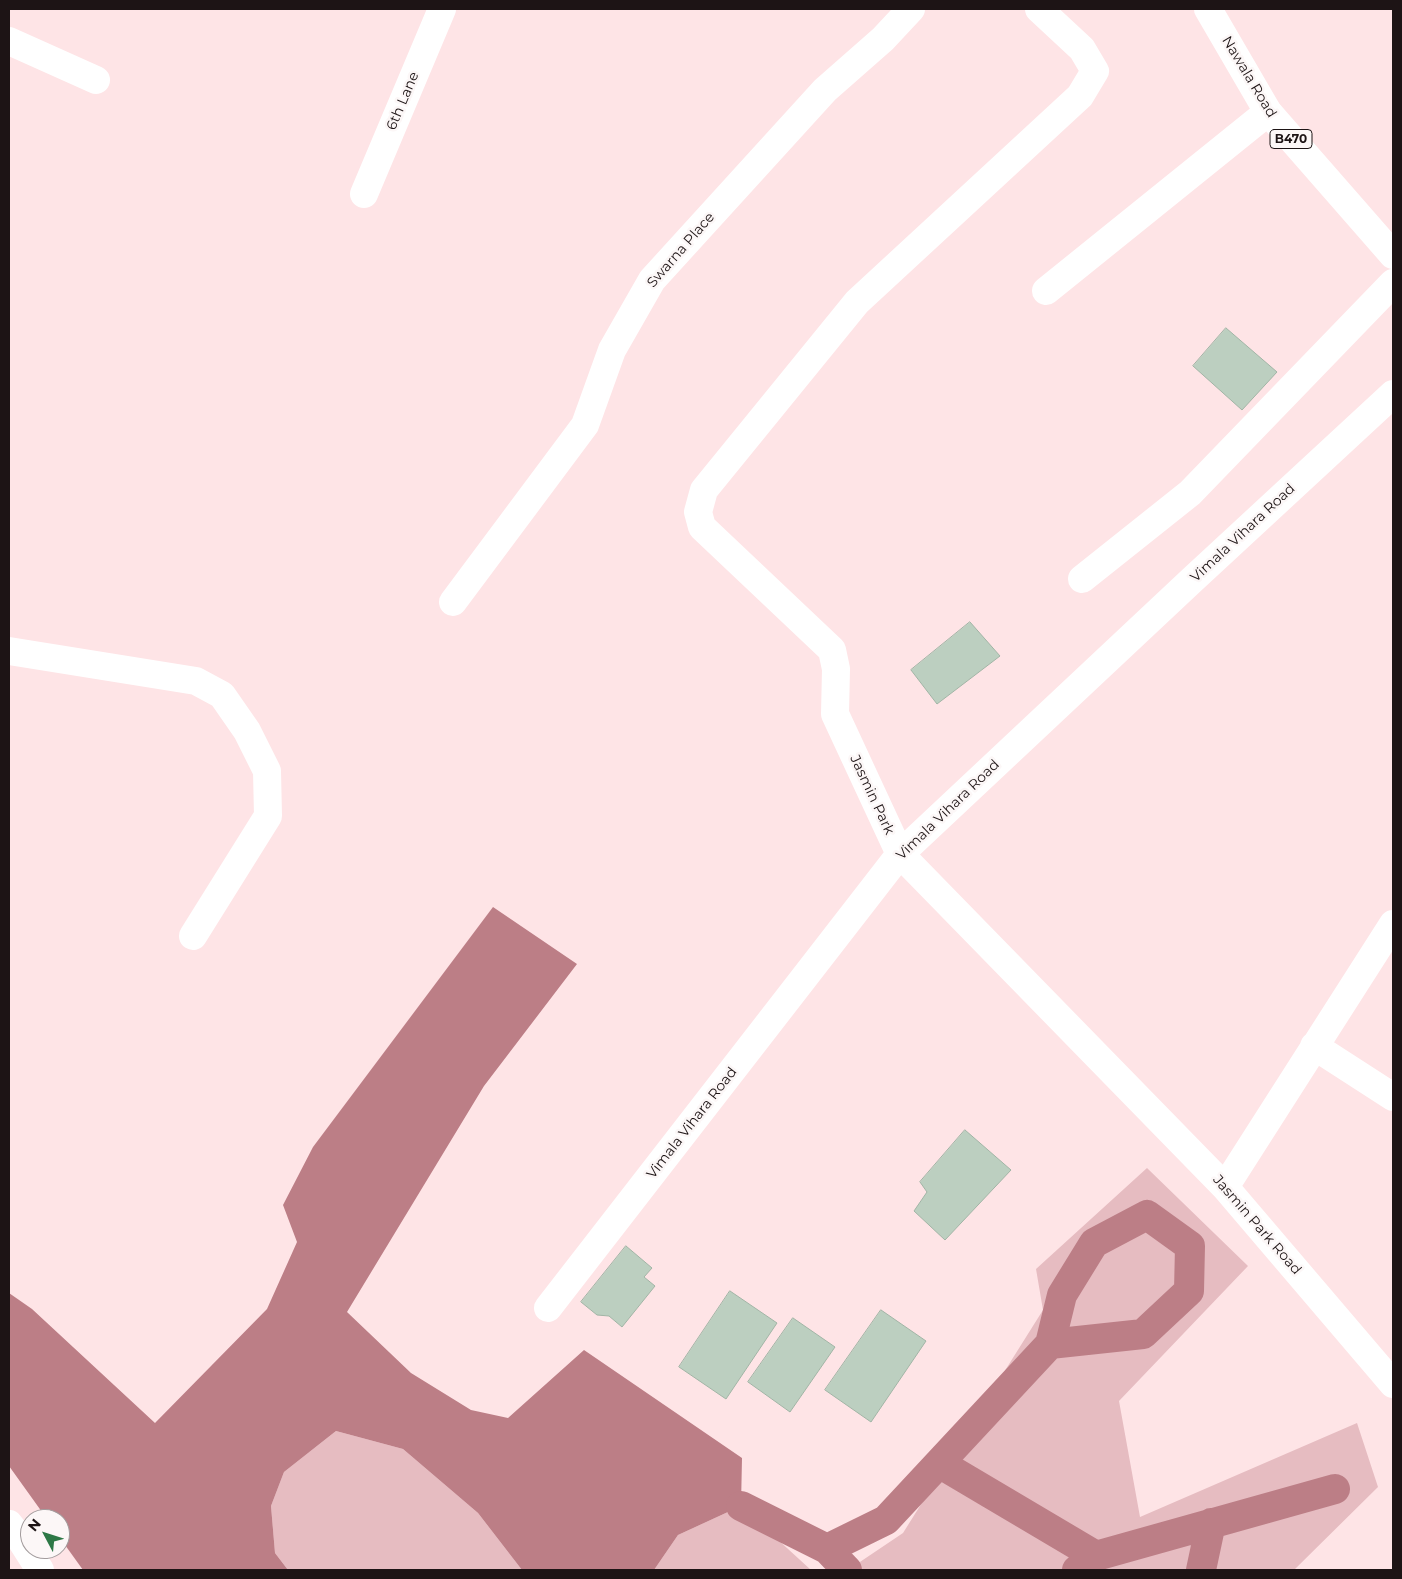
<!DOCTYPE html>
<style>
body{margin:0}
#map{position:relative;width:1402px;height:1579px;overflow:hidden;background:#fee4e6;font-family:Montserrat,sans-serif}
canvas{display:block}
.frame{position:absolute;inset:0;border:10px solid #1d1415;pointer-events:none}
.north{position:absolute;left:20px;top:1509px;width:50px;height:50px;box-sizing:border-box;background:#fcf7f7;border:1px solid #a39c9d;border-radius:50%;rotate:310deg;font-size:14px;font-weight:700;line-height:20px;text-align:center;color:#1d1415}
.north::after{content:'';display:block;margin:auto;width:18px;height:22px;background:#2d7846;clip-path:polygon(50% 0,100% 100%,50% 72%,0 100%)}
</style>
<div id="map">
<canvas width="1402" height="1579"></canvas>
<div class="frame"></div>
<div class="north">N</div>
</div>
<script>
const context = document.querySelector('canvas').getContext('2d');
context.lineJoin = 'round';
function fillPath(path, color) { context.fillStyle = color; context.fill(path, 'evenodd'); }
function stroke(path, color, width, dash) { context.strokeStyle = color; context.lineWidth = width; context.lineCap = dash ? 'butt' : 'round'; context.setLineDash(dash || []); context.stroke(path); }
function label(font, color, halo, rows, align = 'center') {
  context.font = font + ' Montserrat,sans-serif'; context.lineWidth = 5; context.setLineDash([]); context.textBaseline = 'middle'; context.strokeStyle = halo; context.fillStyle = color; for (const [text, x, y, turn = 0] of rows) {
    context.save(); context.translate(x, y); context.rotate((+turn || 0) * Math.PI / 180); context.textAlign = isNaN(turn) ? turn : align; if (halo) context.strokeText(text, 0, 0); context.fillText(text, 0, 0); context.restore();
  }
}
fillPath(new Path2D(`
 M1147,1168l101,98 -129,135 21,116 217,-94 21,64 -84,83h-446l55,-37 140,-223 -7,-41z
 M336,1431l67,18 75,64 44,57h-234l-13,-17 -4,-47 13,-34z
 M741,1506l70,64h-157l24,-35z`), '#e6bcc1');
fillPath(new Path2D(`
 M493,907l84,57 -93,122 -137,226 64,61 60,37 37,8 76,-68 158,108 -1,48 -63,29 -24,35h-132l-44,-57 -75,-64 -67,-18 -52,41 -13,34 4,47 13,17h-205l-23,-32v-19h-13l-38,-53v-173l23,16 123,114 112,-114 30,-67 -14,-37 30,-58z`), '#bc7e86');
stroke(new Path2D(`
 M939,1463l157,93
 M741,1506l86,43 59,-29 164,-176 12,-49 32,-52 53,-28 43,31 -1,45 -46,43 -93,10
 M827,1549l20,21
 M1077,1570l19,-14 239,-67
 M1201,1570l10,-47`), '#bc7e86', 30);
const building = new Path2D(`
 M1226,328l51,44 -35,38 -49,-44z
 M970,622l30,34 -63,48 -26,-34z
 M965,1130l46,40 -66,70 -31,-29 13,-19 -7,-10z
 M626,1246l26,22 -8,9 11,9 -33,41 -13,-11 -12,-1 -16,-13z
 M730,1291l47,32 -51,76 -47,-32z
 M881,1310l45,31 -55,81 -46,-32z
 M793,1318l42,29 -45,65 -42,-30z`);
fillPath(building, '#bccfc0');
stroke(building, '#a1b4a5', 1);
stroke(new Path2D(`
 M1039,9l43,40 13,22 -15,25 -223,206 -153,188 -6,22 4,15 130,123 4,19 -1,45 65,140 325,333 168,197
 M9,41l87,39
 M364,194l78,-185
 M1046,291l222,-179
 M1082,579l108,-86 203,-210
 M453,602l132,-177 27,-75 40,-70 173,-190 58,-51 28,-30
 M9,651l187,30 26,14 25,36 20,40 1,45 -75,120
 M1314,1046l79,51
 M1225,1187l168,-263
 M548,1308l352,-454 292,-274 201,-186
 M9,1524l10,13 21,33`), '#fff', 28);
stroke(new Path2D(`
 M1208,9l60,103 125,143`), '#fff', 28);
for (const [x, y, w] of [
 [1291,139,42]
]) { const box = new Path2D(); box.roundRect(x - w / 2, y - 9.5, w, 19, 4); context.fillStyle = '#fcf7f7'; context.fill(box); stroke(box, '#1d1415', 1); }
label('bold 12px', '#1d1415', null, [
 ["B470",1291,139]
]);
label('14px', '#1d1415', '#fcf7f7', [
 ["Nawala Road",1249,77,59],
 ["6th Lane",403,101,-67],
 ["Swarna Place",681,250,-49],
 ["Vimala Vihara Road",1243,533,-43],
 ["Jasmin Park",872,795,65],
 ["Vimala Vihara Road",948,810,-44],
 ["Vimala Vihara Road",692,1123,-52],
 ["Jasmin Park Road",1257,1225,49]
]);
</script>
